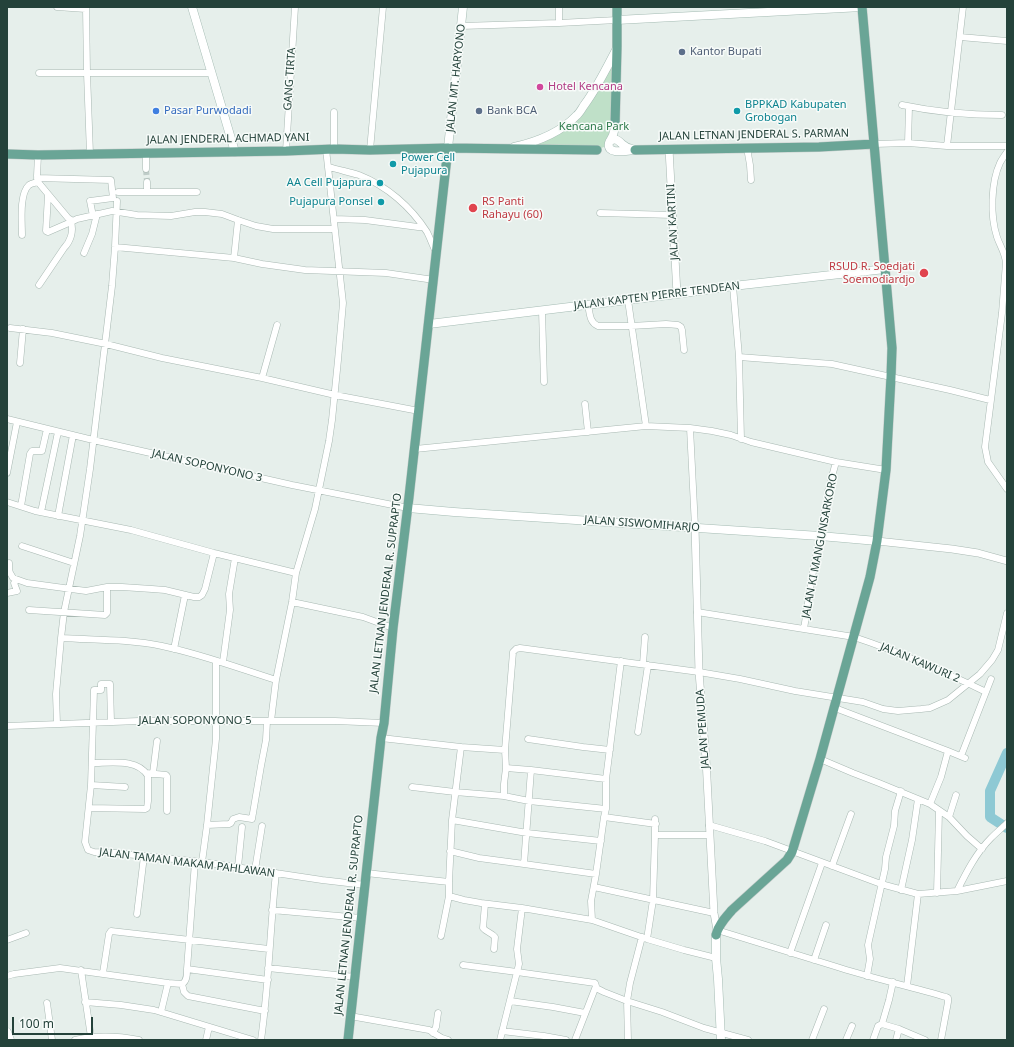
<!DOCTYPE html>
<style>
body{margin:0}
#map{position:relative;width:1014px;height:1047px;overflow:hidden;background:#e6efeb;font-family:"Noto Sans",sans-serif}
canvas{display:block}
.frame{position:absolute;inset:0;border:8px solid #24423a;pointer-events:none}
.scale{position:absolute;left:12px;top:1017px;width:81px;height:18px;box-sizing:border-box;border:2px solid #24423a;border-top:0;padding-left:5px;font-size:12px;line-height:14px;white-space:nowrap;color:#24423a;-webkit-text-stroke:3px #f7fbf9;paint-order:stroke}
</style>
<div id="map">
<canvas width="1014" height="1047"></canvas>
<div class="frame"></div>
<div class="scale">100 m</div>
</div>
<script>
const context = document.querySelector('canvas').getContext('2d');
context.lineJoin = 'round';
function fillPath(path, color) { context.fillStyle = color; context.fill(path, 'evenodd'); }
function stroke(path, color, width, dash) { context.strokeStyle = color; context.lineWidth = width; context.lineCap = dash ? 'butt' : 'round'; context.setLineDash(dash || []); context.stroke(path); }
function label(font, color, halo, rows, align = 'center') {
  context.font = font + ' "Noto Sans",sans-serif'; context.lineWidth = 3; context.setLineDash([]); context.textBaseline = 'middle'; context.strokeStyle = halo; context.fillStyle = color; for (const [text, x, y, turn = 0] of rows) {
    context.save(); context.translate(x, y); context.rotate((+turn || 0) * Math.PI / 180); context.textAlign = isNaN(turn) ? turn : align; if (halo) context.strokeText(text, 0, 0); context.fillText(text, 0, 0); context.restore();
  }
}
fillPath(new Path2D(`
 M623,7h116v1h-116z
 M617,48l-2,77 -9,21 -9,4 -71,-5 51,-28z`), '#bfe0c8');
stroke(new Path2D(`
 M1007,753l-17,38v26l17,11`), '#8ec9d4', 10);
stroke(new Path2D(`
 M146,169l1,13`), '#bfccc8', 6, [6, 3]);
const minor = new Path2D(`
 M57,7l29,2
 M86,7l1,66 3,81
 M559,23v-16
 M461,26l98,-3 58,-3
 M960,37l47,4
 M39,73h173
 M902,105c33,7 66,10 100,10
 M334,112v37
 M908,143l1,-36
 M874,144l34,-1 39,3h60
 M947,146l16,-139
 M747,148l3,17 1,15
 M370,150l13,-143
 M286,151l9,-144
 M1007,152c-2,3 -5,7 -7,11 -9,19 -10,53 -3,74 3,9 8,15 9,26l-4,50 -17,134 3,15 19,27
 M146,153v16
 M38,155l-1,21 1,6 30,36 5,3 4,-2 35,-8 25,4 34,1 24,-4h10l17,2 16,6 18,6 17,3h61
 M329,167c10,3 20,5 30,8 28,11 52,32 68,57 3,6 6,14 9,20
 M37,178l74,2 2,18 -23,3 3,15
 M147,182v10
 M118,192h79
 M48,195l-2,36 2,1 23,-10
 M600,213l73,2
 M334,219l31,1 53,7h4
 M22,235c0,-13 -3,-41 7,-50 3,-2 6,-2 9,-3
 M115,247l119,11 28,6 43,6 81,3 48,7
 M84,253l8,-19 5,-20
 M234,258l4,-38
 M39,285l25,-37c6,-6 10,-16 7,-26l2,-1
 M733,286l6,71 2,82
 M628,300l18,126
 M588,305c2,8 1,17 10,21h33l35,-2 12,1 3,2 1,3 2,20
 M542,310l2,72
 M10,328l42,5 54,11 56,14 100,20 73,17 84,16
 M739,357l93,7 118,26 40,10
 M20,363l3,-34
 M262,378l15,-53
 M585,404l3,28
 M7,419l86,21 199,45 116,23
 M690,428l5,99
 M415,449l231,-23 44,2 22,3 19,4 20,7 85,20 50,8
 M7,473l10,-51
 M7,502l28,9 96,19 83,23 82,20
 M21,506l9,-52 2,-3h10l5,-22
 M41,512l17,-80
 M58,516l15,-81
 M22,546l52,17
 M9,563v8l4,7 14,5 59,8 21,-4h15l30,2 13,1 29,7h5l3,-2 3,-6 9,-36
 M7,593l10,-2 -3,-8 3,-3
 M292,602l71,15 30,11
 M29,610l76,5 2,-2v-26
 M697,612l157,25c45,15 89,34 132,55
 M804,629l8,-52 16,-81v-5l8,-29
 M61,638c34,2 68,1 101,8 39,8 76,22 114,34
 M174,649l11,-54
 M223,662l7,-52 -1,-16 6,-36
 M643,664l2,-27
 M835,708l113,43 -7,26 -11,27
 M271,721l5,-41 16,-78 4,-29 19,-64 14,-68 3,-21 6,-60 5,-57 -17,-154
 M111,722l-1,-38h-9v6h-7l-3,95 -6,57 3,8 6,2 22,1 86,9 120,18 43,5
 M57,724l-1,-30 5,-56 3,-26 16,-76 10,-67 22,-183 3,-39 2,-46
 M7,726l132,-5h196l49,2
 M638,732l10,-67
 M381,738l80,9 44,3 8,-98 3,-3 4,-1 179,24 41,7 55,12 68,11 20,7 15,2 23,-2 9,-1 18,-8 32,-26 12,-14 6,-10 9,-37
 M528,739l55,8 27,3
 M461,747l-9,73 -3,62v14l15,4 17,3 41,5 70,12 55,19 37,11 32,8
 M505,750l1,18
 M948,751l17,7
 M961,756l30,-77
 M820,759l33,14 26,10 51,21 19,13 18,19 15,13
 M531,770l-7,94 72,10
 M146,773l20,2 1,1v35
 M153,773l4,-32
 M91,785l34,2
 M412,787l43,5 49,4 25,5 77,8
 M504,796v-12l2,-16 25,2 75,9
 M89,808l56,1 2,-1 1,-7v-25c-10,-18 -38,-13 -56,-13
 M604,817l52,7
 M949,817l7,-22
 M655,819v16h54
 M452,820l75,13 74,8
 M207,825l22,-1 2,-1 2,-4 6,-2 13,2 9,-53 5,-26 1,-19
 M709,825l56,16 116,43 37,10 39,-3 50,-10
 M450,851l29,7 45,6
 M202,862l5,-37 9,-86v-78
 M832,866l19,-52
 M238,867l4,-40
 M255,870l7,-44
 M366,873l83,9
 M594,887l120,26
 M901,890l11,-50 6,-41
 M957,891c9,-18 19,-38 34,-53 5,-5 11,-10 16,-15
 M937,893l2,-82
 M485,904l-2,24c3,4 9,5 12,9l-1,12
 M272,910l89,8
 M137,914l7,-58
 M592,920l-1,-19 5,-27 8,-57 2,-8v-30l15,-118
 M717,930c39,12 78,24 117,36 37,12 75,20 112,31l2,1v4l-7,38
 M441,936l8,-40
 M647,939l6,-39 2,-65
 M7,940l19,-7
 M790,953l32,-90
 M814,960l12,-35
 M463,965l54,7 2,-8 -2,-15 5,-41
 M268,968l87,9
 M187,969l81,11
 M81,970l10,67
 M103,973l6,-39 2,-3 158,18
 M7,976l7,-2 46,-6 108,15 14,1c5,-3 5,-9 5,-15l8,-107
 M867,976l3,-17 -2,-14 17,-76 1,-12 8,-31 1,-15 6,-20
 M182,984l2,8 4,4 77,15
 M907,986l11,-92
 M596,988l8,4 23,9 35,11 42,16 44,12
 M510,1001l43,6 32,6
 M85,1002l36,3 33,5 99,30
 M47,1003l5,37
 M161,1012l7,-29
 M350,1016l79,14c8,4 9,8 19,10
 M882,1024l17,5 26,11
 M502,1031l42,5 22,4
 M433,1033l3,-6 2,-14
 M75,1040c21,-5 43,-4 64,0
 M206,1040l3,-13
 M261,1040c8,-56 9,-112 15,-167
 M500,1040l17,-68 78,11 1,3 -21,54
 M628,1040l-1,-39 3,-18 12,-46
 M812,1040l12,-31
 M846,1040l6,-14
 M873,1040l5,-14 4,-2 7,-24 4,-18
 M896,1040l3,-11`);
const tertiary = new Path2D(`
 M669,149l8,145
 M695,527l4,145 7,87 8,154 3,17
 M877,541l75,8 26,4 29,8`);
const secondary = new Path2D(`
 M192,7l43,145
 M617,20l245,-13
 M615,125c0,4 -1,7 -2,10 -1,3 -3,5 -4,8 -3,13 20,7 26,7
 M610,141c6,-3 8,-1 12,3 3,3 6,4 10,5
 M514,147c22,-5 46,-14 62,-31 4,-3 6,-8 9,-12 13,-18 22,-37 32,-56
 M448,148l15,-141
 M429,324l248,-30 56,-8 152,-17
 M408,508l46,4 366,24 57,5
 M716,935v23l2,21 3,61
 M7,1032l3,8`);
const primary = new Path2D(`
 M615,125l2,-78v-40
 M635,150l184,-3 55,-3
 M7,154l31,1 248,-4 48,-2 36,1 78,-2 149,2
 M716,935c2,-10 10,-18 16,-25l55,-50 5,-8 28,-93 50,-182 7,-36 9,-71 5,-93 1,-29 -30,-341
 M348,1040l33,-302 3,-15 9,-95 16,-131 39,-349`);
stroke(minor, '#a8b8b2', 7);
stroke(tertiary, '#a8b8b2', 8);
stroke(secondary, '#a4bbb3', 9);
stroke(primary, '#c2cac8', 10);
stroke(minor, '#fff', 6);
stroke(tertiary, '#fff', 7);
stroke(secondary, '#fff', 8);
stroke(primary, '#6aa596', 9);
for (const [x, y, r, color] of [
 [682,52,4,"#5c6f8a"],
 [540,87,4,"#d1479c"],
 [156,111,4,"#3f7fe0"],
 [479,111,4,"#5c6f8a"],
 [737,111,4,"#0f9aa8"],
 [393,164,4,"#0f9aa8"],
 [380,183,4,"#0f9aa8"],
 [381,202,4,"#0f9aa8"],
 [473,208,5,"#e0444e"],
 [924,273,5,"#e0444e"]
]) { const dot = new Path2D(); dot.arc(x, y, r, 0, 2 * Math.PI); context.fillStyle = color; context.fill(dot); stroke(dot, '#f7fbf9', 1.5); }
label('11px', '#4e5e75', '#f7fbf9', [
 ["Kantor Bupati",690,52],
 ["Bank BCA",487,111]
], 'left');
label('11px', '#24423a', '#f7fbf9', [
 ["JALAN MT. HARYONO",456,78,-84],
 ["GANG TIRTA",290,79,-86],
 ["JALAN LETNAN JENDERAL S. PARMAN",754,135,-1],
 ["JALAN JENDERAL ACHMAD YANI",228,139,-1],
 ["JALAN KARTINI",673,222,-93],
 ["JALAN KAPTEN PIERRE TENDEAN",657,296,-7],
 ["JALAN SOPONYONO 3",207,466,13],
 ["JALAN SISWOMIHARJO",642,524,4],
 ["JALAN KI MANGUNSARKORO",820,546,-79],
 ["JALAN LETNAN JENDERAL R. SUPRAPTO",386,593,-83],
 ["JALAN KAWURI 2",920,663,23],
 ["JALAN SOPONYONO 5",195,721],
 ["JALAN PEMUDA",703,729,-94],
 ["JALAN TAMAN MAKAM PAHLAWAN",187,863,7],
 ["JALAN LETNAN JENDERAL R. SUPRAPTO",349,915,-84]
]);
label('11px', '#b23c85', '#f7fbf9', [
 ["Hotel Kencana",548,87]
], 'left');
label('11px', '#0d838f', '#f7fbf9', [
 ["BPPKAD Kabupaten",745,105],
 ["Grobogan",745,118],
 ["Power Cell",401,158],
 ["Pujapura",401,171],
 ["AA Cell Pujapura",372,183,"right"],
 ["Pujapura Ponsel",373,202,"right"]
], 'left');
label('11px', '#366cbe', '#f7fbf9', [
 ["Pasar Purwodadi",164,111]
], 'left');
label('11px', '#2d7a4b', '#f7fbf9', [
 ["Kencana Park",594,127]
]);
label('11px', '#be3a42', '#f7fbf9', [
 ["RS Panti",482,202],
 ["Rahayu (60)",482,215],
 ["RSUD R. Soedjati",915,267,"right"],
 ["Soemodiardjo",915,280,"right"]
], 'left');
</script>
